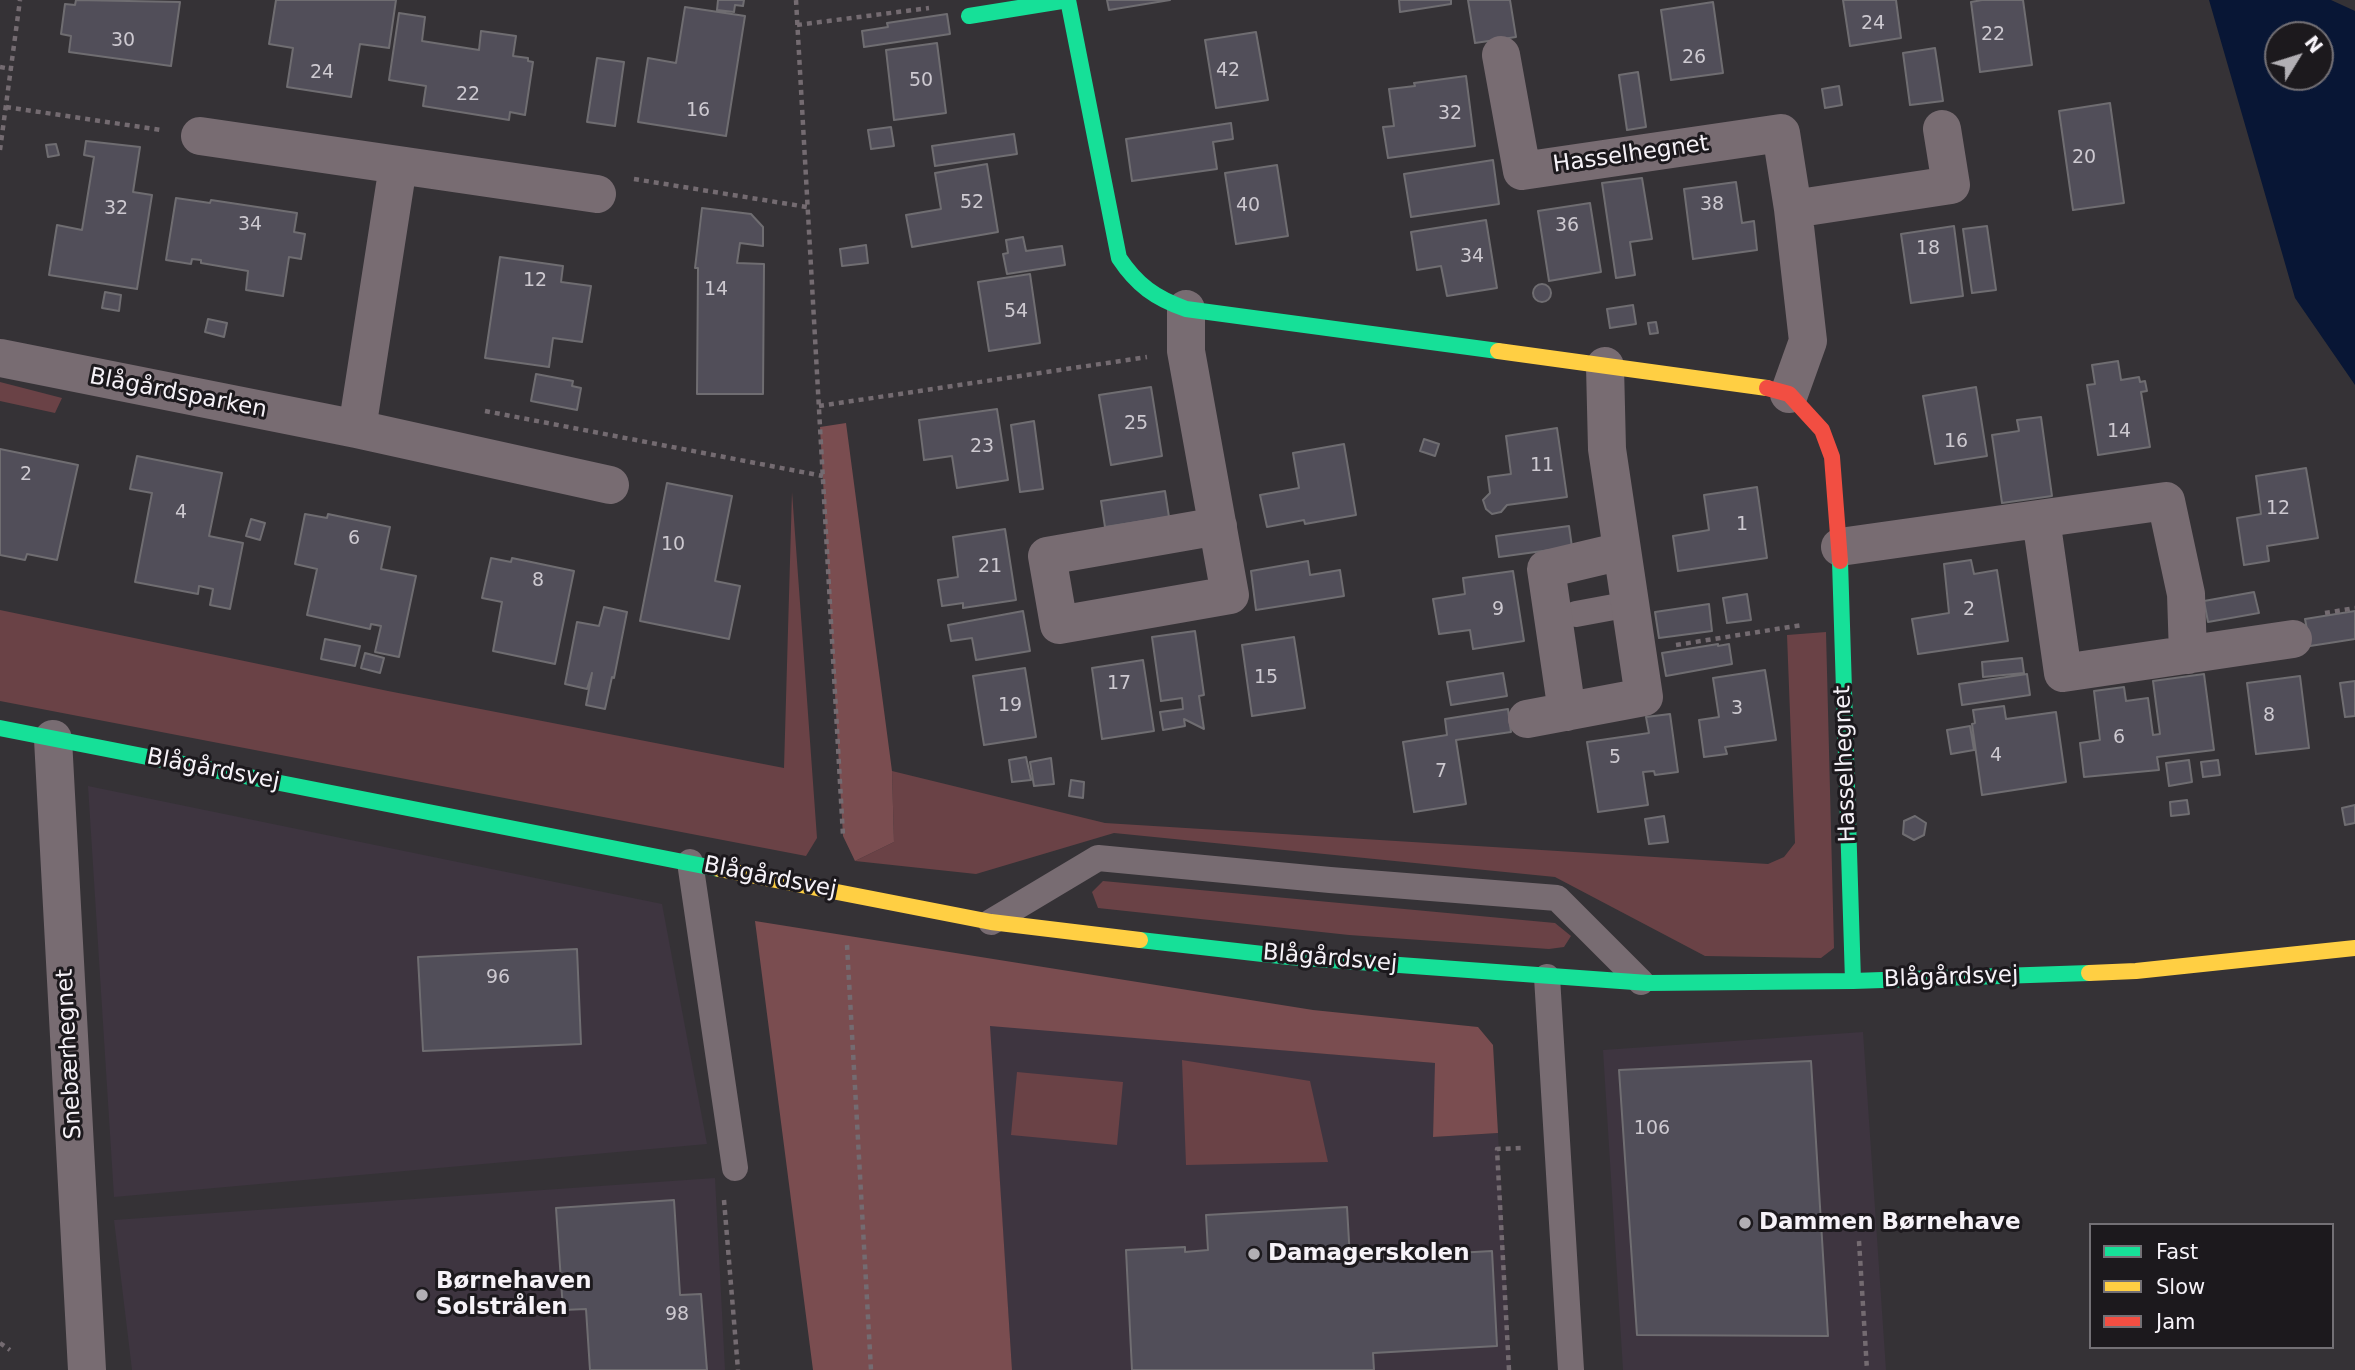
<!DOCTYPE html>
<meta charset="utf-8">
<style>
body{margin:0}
#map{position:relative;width:2355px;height:1370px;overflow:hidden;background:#353236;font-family:"DejaVu Sans",sans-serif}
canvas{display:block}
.legend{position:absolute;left:2089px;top:1223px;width:245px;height:126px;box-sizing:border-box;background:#1c191d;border:2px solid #737075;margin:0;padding:9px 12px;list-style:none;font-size:21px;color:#f6f2f8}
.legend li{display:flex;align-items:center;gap:14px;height:35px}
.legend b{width:35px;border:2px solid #737075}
.north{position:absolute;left:2264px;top:21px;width:70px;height:70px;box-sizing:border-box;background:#1c191d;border:2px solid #737075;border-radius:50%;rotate:52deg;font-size:19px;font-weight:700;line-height:28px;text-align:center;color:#f6f2f8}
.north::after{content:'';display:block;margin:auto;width:24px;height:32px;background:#b2afb4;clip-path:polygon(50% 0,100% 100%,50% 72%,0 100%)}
</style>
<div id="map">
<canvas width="2355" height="1370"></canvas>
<ul class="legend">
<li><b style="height:9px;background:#16e098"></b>Fast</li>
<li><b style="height:9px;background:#ffcf43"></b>Slow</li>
<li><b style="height:9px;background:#f24e42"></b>Jam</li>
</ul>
<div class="north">N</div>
</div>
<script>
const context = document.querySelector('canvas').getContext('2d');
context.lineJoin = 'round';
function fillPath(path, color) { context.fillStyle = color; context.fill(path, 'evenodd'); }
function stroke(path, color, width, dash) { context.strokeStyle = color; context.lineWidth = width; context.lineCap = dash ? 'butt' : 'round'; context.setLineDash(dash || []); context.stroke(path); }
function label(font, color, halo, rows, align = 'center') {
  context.font = font + ' "DejaVu Sans",sans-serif'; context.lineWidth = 6; context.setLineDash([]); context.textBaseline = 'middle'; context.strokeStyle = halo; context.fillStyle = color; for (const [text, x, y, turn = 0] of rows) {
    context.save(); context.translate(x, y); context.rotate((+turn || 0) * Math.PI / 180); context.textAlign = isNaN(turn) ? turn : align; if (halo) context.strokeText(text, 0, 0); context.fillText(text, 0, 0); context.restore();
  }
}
fillPath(new Path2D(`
 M88,786l574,118 45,240 -593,53z
 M989,1025l447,38 -3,74 65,-4 13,237h-499z
 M1863,1032l23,338h-263l-20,-320z
 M715,1178l10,192h-593l-18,-150z`), '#3e3540');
fillPath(new Path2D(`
 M0,382l62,16 -7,15 -55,-12z
 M792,492l25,346 -11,18 -806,-155v-91l388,81 396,77z
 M1826,632l8,316 -13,10 -116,-2 -150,-79 -441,-44 -138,41 -121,-13 39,-19 -2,-71 213,52 663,41 16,-7 11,-14 -8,-208z
 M1103,881l452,42 16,13 -7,11 -15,2 -200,-14 -251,-27 -6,-16z
 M1182,1060l128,21 18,81 -142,3z
 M1017,1072l106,10 -6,63 -106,-10z`), '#6a4246');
fillPath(new Path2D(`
 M846,423l46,348 2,71 -39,19 -12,-25 -23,-409z
 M755,921l558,89 165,17 15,18 5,88 -65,4 2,-74 -445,-37 22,344h-199z`), '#7a4d50');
fillPath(new Path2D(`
 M2209,0h122l24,11v374l-60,-87zM2278,35h42v42h-42z`), '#081635');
const building = new Path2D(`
 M76,0l104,2 -9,64 -102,-14 2,-16 -10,-2 4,-30 10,1z
 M276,0h120l-7,48 -29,-4 -9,53 -64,-10 6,-39 -24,-4z
 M718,0h26l-1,6 -8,-1 -1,7 -17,-2z
 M1107,0h63l-61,10z
 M1399,0h52v4l-51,8z
 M1468,0h42l6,37 -41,6z
 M1843,0h53l5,38 -51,8z
 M1982,0h41l9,65 -52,7 -9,-70z
 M1713,2l10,71 -52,7 -10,-70z
 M685,7l60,9 -19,120 -88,-14 10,-64 28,5z
 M399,13l26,4 -3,24 57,9 2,-19 35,5 -3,20 15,2v3l5,1 -8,53 -15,-3 -1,8 -86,-14 3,-20 -37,-6z
 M947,14l3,20 -86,13 -2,-16 26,-4 -1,-4z
 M1256,32l12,68 -52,8 -11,-68z
 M937,43l9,70 -52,7 -8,-70z
 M1935,48l8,53 -33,4 -7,-52z
 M597,58l27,4 -9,64 -28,-4z
 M1638,72l8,55 -19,3 -8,-55z
 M1466,76l9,70 -87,12 -5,-31 11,-1 -5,-37 26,-3 -1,-3z
 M1839,86l3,19 -17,3 -3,-19z
 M2110,103l14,100 -51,7 -14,-99z
 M1231,123l2,16 -20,3 4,27 -85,12 -6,-42z
 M891,127l3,19 -23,3 -3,-19z
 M1014,134l3,20 -82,12 -3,-20z
 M86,141l54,6 -7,45 19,3 -15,94 -88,-14 8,-50 25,5 12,-73 -10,-2z
 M56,144l3,11 -11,2 -2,-12z
 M1493,160l6,44 -88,13 -7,-43z
 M987,164l11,68 -86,15 -6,-32 35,-6 -6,-36z
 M1277,165l11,71 -52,8 -11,-71z
 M1642,178l10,61 -22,3 5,33 -19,3 -14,-95z
 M1736,182l6,41 12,-2 3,29 -64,9 -9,-70z
 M176,198l34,5 1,-3 86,13 -3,19 11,2 -4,25 -12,-2 -6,39 -37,-6 2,-19 -47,-8v-3l-9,-1 -1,5 -25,-4z
 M1590,203l11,69 -52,9 -11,-70z
 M702,208l49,6 12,13v19l-23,-3 -3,20 27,1 -1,130h-66l1,-126h-3z
 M1486,220l11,68 -50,8 -6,-30 -24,4 -6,-38z
 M1954,226l9,70 -52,7 -10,-69z
 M1987,226l9,64 -24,3 -9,-64z
 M1023,237l3,14 36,-5 3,19 -58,9 -4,-20 5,-1 -2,-13z
 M866,245l2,18 -26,3 -2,-17z
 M500,257l63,9 -2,16 30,4 -9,56 -29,-4 -4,29 -64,-9z
 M1030,274l10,69 -51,8 -11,-69z
 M1533 293a9 9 0 1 1 18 0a9 9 0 1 1-18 0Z
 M105,292l16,3 -2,16 -17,-3z
 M1633,305l3,19 -26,4 -3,-19z
 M208,319l19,4 -3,14 -19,-5z
 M1656,322l2,11 -8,1 -2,-11z
 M2118,361l3,19 18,-3 1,5 5,-1 2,10 -6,1 9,55 -52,8 -11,-70 8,-1 -3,-19z
 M536,374l37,7 -1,5 9,2 -4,22 -46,-9z
 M1151,387l11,69 -51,9 -12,-70z
 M1976,387l11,69 -52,8 -12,-68z
 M997,409l11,71 -51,8 -5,-32 -28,4 -5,-40z
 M2041,417l11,79 -50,7 -10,-68 27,-4 -2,-11z
 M1034,421l9,68 -23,3 -9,-67z
 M1557,428l10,69 -60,8 -6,7 -9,2 -6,-5 -3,-9 7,-7 -2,-16 23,-3 -5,-38z
 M1424,439l15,5 -4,12 -15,-5z
 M1344,444l12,71 -51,9 -1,-4 -37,7 -7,-32 39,-7 -6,-35z
 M0,449l78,16 -21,95 -30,-6 -2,6 -25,-5z
 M137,456l85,17 -13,63 34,7 -13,66 -20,-4 3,-16 -14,-3 -1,8 -63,-12 17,-89 -22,-4z
 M2306,468l12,70 -51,8 2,15 -25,4 -7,-47 24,-4 -5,-38z
 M667,483l65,13 -17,85 25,5 -11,53 -89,-18z
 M1757,487l10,71 -89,13 -5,-35 36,-6 -5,-35z
 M1165,491l4,26 -64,10 -4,-26z
 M305,514l22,4 1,-4 62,13 -9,42 35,7 -17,81 -24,-5 6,-26 -10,-2 -1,5 -63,-14 10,-46 -22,-5z
 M251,519l14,4 -5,17 -14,-4z
 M1569,526l3,21 -73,10 -3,-21z
 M1005,529l11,71 -53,8v-5l-21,3 -4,-26 20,-3 -5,-40z
 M491,558l20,4 1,-4 62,13 -19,93 -62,-13 9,-49 -20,-4z
 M1971,560l3,14 23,-4 11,71 -90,13 -6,-35 37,-6 -5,-49z
 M1308,561l2,14 30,-5 4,26 -88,14 -5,-39z
 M1513,571l11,70 -51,8 -3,-19 -31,4 -6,-35 32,-5 -2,-16z
 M2254,592l5,21 -51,9 -4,-21z
 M1747,594l4,26 -24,3 -4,-25z
 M1709,604l3,27 -53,7 -4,-26z
 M604,607l23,5 -13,66 -2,-1 -7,32 -19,-4 6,-32 -5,16 -22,-5 12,-62 22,4z
 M1023,611l7,40 -54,9 -4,-22 -21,3 -3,-16z
 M2355,611v28l-45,7 -5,-27z
 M1195,631l9,64 -5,1 5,33 -20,-10 1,7 -22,4 -3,-18 23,-3 -1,-11 -21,3 -9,-64z
 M1294,637l11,71 -53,8 -10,-71z
 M325,639l35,7 -5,20 -34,-7z
 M1718,644v2l11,-2 3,20 -66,12 -4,-23z
 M365,653l19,5 -4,15 -19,-5z
 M2022,658l2,15 -41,4 -1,-15z
 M1143,660l11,71 -52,8 -10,-71z
 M1025,668l11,69 -52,8 -11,-69z
 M1765,670l11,70 -51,7 2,7 -23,3 -5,-37 20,-3 -6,-39z
 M1503,673l4,23 -56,9 -4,-23z
 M2027,674l3,21 -68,10 -3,-21z
 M2204,674l10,76 -57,7 2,13 -75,7 -4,-34 20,-3 -6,-49 30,-4 2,14 22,-3 5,37 7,-1 -7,-53z
 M2300,676l9,72 -53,6 -9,-71z
 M2355,681v35l-10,1 -5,-34z
 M2004,706l2,13 50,-7 10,70 -84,13 -10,-71 3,-1 -2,-13z
 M1508,709l3,23 -55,8 10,64 -52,8 -11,-70 44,-7 -2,-16z
 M1670,714l8,58 -23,3 -1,-4 -11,1 5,33 -50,7 -11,-70 62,-9 -3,-16z
 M1970,726l4,24 -23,4 -4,-24z
 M1026,757l5,23 -19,2 -3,-22z
 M1051,758l3,26 -20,2 -4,-24z
 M2189,760l3,22 -23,4 -3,-23z
 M2218,760l2,15 -17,2 -2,-15z
 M1071,780l13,2 -1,16 -14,-2z
 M2187,800l2,14 -18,2 -1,-14z
 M2355,805v18l-10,2 -3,-17z
 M1664,816l4,26 -19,2 -4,-25z
 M1915,816l11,7 -2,12 -10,5 -11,-6 1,-13z
 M577,949l4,95 -158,7 -5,-94z
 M1811,1061l17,275 -191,-1 -18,-265z
 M674,1200l6,95 21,-1 6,76h-117l-4,-61 -23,1 -7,-102z
 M1347,1207l3,52 142,-8 5,95 -124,7 1,17h-242l-6,-120 59,-3v5l23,-2 -2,-35z`);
fillPath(building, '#514e59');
stroke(building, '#6f6d71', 2);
stroke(new Path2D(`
 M796,0l47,836
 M797,25l132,-17
 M0,67l11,2
 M6,107l155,23
 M0,150l20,-150
 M634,179l173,28
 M819,406l328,-49
 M485,411l338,65
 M2325,613l30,-5
 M1676,645l126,-20
 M847,945l24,425
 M724,1200l14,170
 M1859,1241l8,129
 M0,1343l10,7
 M1509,1370l-12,-221 26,-1`), '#746b71', 4.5, [5, 5]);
stroke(new Path2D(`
 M1576,614l54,-10
 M690,862l45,306
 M991,922l107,-64 232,22 227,18 84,84
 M1547,977l24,393`), '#786c72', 26);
stroke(new Path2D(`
 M1501,55l21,116 259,-38 12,76 15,132 -19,53
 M200,136l397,58
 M1793,209l158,-24 -9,-56
 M1186,309v42l44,244 -171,30 -12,-69 171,-30
 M0,358l357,71 253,56
 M357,429l41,-263
 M2041,519l22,154 230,-34
 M1840,547l326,-46 20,93 2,61
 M1567,712l-21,-143 76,-18
 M1527,719l117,-22 -37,-248 -2,-83
 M53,739l34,631`), '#786c72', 38);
stroke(new Path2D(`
 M969,16l99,-16 51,258c18,27 36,40 67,51l312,42
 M1840,561l13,420
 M0,728l719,141
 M1140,940l149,17 359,26 205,-2 236,-8`), '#16e098', 16);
stroke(new Path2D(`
 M1498,351l269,37
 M719,869l272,53 149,18
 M2089,973l47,-2 219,-23`), '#ffcf43', 16);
stroke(new Path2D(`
 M1767,388l22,6 33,36 10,27 8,104`), '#f24e42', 16);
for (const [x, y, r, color] of [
 [1745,1223,7,"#b2afb4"],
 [1254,1254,7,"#b2afb4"],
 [422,1295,7,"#b2afb4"]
]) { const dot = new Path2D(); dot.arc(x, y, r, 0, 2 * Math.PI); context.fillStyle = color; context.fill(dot); stroke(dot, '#1c191d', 2.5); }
label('19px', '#cdc9d0', null, [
 ["24",1873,24],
 ["22",1993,35],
 ["30",123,41],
 ["26",1694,58],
 ["42",1228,71],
 ["24",322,73],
 ["50",921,81],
 ["22",468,95],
 ["16",698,111],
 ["32",1450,114],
 ["20",2084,158],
 ["52",972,203],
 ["38",1712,205],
 ["40",1248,206],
 ["32",116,209],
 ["34",250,225],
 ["36",1567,226],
 ["18",1928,249],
 ["34",1472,257],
 ["12",535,281],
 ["14",716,290],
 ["54",1016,312],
 ["25",1136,424],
 ["14",2119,432],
 ["16",1956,442],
 ["23",982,447],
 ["11",1542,466],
 ["2",26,475],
 ["12",2278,509],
 ["4",181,513],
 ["1",1742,525],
 ["6",354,539],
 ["10",673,545],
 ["21",990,567],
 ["8",538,581],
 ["9",1498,610],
 ["2",1969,610],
 ["15",1266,678],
 ["17",1119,684],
 ["19",1010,706],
 ["3",1737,709],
 ["8",2269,716],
 ["6",2119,738],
 ["4",1996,756],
 ["5",1615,758],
 ["7",1441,772],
 ["96",498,978],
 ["106",1652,1129],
 ["98",677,1315]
]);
label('23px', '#f6f2f8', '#1c191d', [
 ["Hasselhegnet",1631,155,-8],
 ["Blågårdsparken",178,394,11],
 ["Hasselhegnet",1846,764,-92],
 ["Blågårdsvej",213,770,11],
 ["Blågårdsvej",770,878,11],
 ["Blågårdsvej",1330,959,5],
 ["Blågårdsvej",1951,978,-2],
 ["Snebærhegnet",70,1054,-93]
]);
label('bold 23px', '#f6f2f8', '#1c191d', [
 ["Dammen Børnehave",1759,1223],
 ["Damagerskolen",1268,1254],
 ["Børnehaven",436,1282],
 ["Solstrålen",436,1308]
], 'left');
</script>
